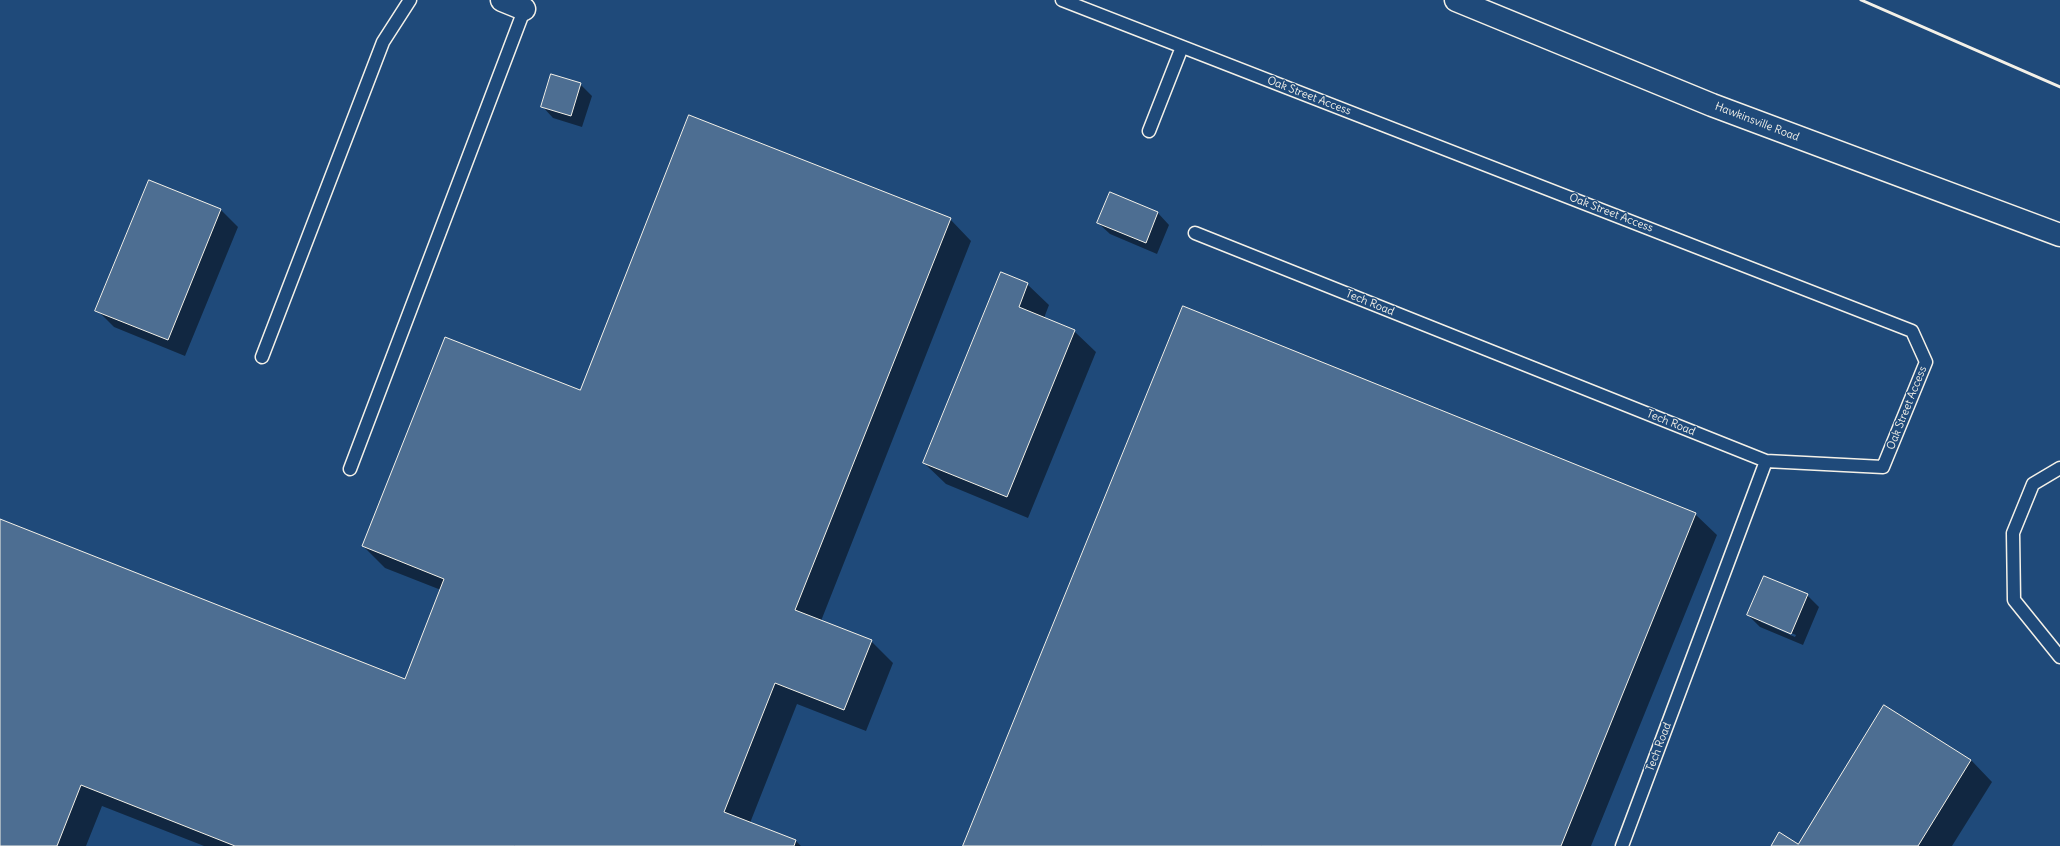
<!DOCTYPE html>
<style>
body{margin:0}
canvas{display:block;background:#1f4a7a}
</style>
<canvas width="2060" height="846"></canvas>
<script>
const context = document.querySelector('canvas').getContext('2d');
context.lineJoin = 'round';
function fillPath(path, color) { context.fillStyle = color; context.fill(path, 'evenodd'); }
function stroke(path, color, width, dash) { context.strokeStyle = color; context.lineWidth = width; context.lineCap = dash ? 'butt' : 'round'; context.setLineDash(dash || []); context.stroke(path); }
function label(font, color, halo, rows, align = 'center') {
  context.font = font + ' Delius,sans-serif'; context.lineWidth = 3; context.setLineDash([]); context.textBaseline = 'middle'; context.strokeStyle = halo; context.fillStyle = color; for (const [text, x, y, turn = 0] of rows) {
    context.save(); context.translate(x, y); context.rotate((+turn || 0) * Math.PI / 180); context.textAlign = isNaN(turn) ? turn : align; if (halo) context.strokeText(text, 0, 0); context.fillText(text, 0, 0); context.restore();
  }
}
fillPath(new Path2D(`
 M580,84l12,12 -10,31 -29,-9 -11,-12z
 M150,182l71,28 17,17 -53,129 -71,-29 -17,-17z
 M1158,213l11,12 -12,29 -47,-20 -12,-11z
 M950,219l21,22 -150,380 50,20 22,22 -27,68 -69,-27 -47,119 46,18 5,5h-597l-102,-40 -16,40h-86v-326l405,160 36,-90 -56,-22 -22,-22 218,-155z
 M1027,284l22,21 -5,13 30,13 22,21 -68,166 -82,-34 -22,-21z
 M1695,514l22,21 -126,311h-627z
 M1807,595l12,12 -16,38 -43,-18 -12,-12zM1761,620l35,15 -1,2 -34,-15z
 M1884,707l87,53 21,22 -40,64h-180l26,-1z`), '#0007');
const building = new Path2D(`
 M551,74l30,9 -10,33 -30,-9z
 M689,115l262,103 -156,392 77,30 -28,70 -69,-27 -51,129 72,28 -2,6h-559l-154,-61 -24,61h-57v-327l405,160 39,-100 -82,-33 83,-209 135,53z
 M149,180l72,29 -53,131 -73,-29z
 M1110,192l48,20 -12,31 -49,-20z
 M1001,272l27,11 -9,24 56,23 -68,167 -84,-34z
 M1183,306l513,207 -135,333h-598z
 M1764,576l44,18 -17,40 -44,-19z
 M1884,705l87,55 -53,86h-147l8,-14 19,12z`);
fillPath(building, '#4d6e92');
stroke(building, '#f4f1e8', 1);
const service = new Path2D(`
 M1062,0l850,331 14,31 -43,105 -117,-6
 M1149,131l33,-84
 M1195,233l571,228 -144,385
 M262,357l121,-315 27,-42
 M2060,468l-27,16 -20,49 1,67 46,57
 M350,469l176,-464`);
const minor = new Path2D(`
 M502,0l22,9`);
const primary = new Path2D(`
 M1456,0l256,105 348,130`);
stroke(service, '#f4f1e8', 15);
stroke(minor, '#f4f1e8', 25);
stroke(primary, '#f4f1e8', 25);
stroke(service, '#1f4a7a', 12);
stroke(minor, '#1f4a7a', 22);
stroke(primary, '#1f4a7a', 22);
stroke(new Path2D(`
 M1861,0l199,87`), '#f4f1e8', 3);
label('11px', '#f4f1e8', '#1f4a7a', [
 ["Oak Street Access",1309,96,21],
 ["Hawkinsville Road",1757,122,21],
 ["Oak Street Access",1611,213,21],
 ["Tech Road",1370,303,22],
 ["Oak Street Access",1907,408,-68],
 ["Tech Road",1671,423,22],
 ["Tech Road",1659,747,-69]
]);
</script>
